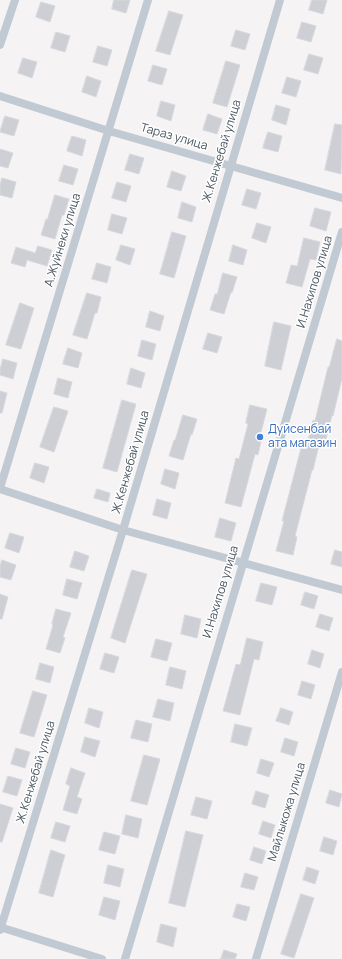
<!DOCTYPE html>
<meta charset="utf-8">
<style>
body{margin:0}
canvas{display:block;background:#f5f3f3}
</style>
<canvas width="342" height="959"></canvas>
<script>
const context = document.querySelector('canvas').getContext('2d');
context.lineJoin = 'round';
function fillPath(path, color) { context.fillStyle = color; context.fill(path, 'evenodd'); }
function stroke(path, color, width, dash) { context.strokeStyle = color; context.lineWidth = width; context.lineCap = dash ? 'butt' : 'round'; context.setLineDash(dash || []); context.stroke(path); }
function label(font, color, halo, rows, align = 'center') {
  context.font = font + ' Manrope,sans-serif'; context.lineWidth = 3; context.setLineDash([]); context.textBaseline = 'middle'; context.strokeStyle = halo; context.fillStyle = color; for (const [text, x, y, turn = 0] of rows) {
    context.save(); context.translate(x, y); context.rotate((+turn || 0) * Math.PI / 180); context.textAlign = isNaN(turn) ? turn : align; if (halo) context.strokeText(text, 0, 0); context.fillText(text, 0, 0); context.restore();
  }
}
const building = new Path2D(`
 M114,0h16l-4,13 -14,-4z
 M312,0h15l-4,14 -14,-4z
 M41,2l14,4 -5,16 -14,-5z
 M169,11l14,4 -13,40 -14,-4z
 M302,22l14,4 -5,16 -14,-4z
 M236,30l14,4 -5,16 -14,-4z
 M56,32l14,4 -5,16 -14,-4z
 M98,46l14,4 -5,16 -14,-4z
 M309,54l14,4 -5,16 -14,-4z
 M23,58l14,4 -5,16 -14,-5z
 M226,61l14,4 -13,42 -14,-4z
 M153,65l14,4 -5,16 -14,-4z
 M87,76l14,5 -5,16 -14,-5z
 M287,77l14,4 -5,16 -14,-4z
 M161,101l14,4 -4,16 -14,-5z
 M276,105l14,4 -4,16 -14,-5z
 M208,114l14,5 -5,15 -14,-4z
 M5,116l14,4 -5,16 -14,-4z
 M335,124l7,1 -1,49 -16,-4z
 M268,132l14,4 -4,16 -15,-4z
 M72,136l14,4 -4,16 -15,-5z
 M0,149l13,4 -5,15 -8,-2z
 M130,154l14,4 -5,16 -14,-4z
 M64,165l14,4 -5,16 -14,-4z
 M172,171l14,5 -5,15 -14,-4z
 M2,178l14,4 -4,16 -12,-3v-9z
 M117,182l14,4 -5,16 -14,-4z
 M247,189l14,4 -5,16 -14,-4z
 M55,195l14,4 -5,16h-2l-7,24 -14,-4 5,-16 1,1z
 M182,202l14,5 -4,15 -14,-4z
 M315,208l16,4 -5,19 -16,-5z
 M112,214l15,4 -5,16 -14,-4z
 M257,223l14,4 -5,16 -14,-5z
 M172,232l14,4 -12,42 -14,-4z
 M304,238l16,4 -4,18 -6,-1 -8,28 -16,-4 5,-18 6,1z
 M121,245l14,4 -5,16 -14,-5z
 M233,245l14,5 -4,15 -14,-4z
 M38,246l14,4 -5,16 -20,-6 -2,7 -14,-4 5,-16 19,6z
 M97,263l14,4 -4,16 -15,-4z
 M223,273l14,4 -5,16 -1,-1 -7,22 -14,-4 5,-16h2z
 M87,293l14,4 -4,16h-2l-8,26 -14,-4z
 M20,303l14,5 -13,41 -15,-4z
 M150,311l14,5 -4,15 -14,-4z
 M274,322l17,4 -10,44 -16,-4z
 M208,333l14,4 -5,16 -14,-4z
 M337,339l5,2v37l-9,38 -1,-1 -7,28 -5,-2 -7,29h-1l-17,66 2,1 -4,18 -17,-4 8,-30h-2l19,-73 5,1 7,-29 2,1 13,-54h1z
 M142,340l14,4 -4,16 -14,-4z
 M68,348l14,5 -4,15 -15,-4z
 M3,359l14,4 -4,16 -13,-4v-5z
 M131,368l14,5 -4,15 -14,-4z
 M58,378l14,4 -4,16 -14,-4z
 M0,391l7,2 -5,20h-2z
 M122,400l14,4 -19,68 -14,-4z
 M250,405l17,4 -7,27 2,1 -4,18 -3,-1 -14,53 -16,-4 11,-45 3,1 9,-35 -2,-1z
 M54,407l14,4 -14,41 -14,-5z
 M183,415l14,4 -5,16 -1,-1 -8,26 -14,-4 5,-16h1z
 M35,463l14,4 -5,16 -14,-5z
 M165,469l14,4 -4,16 -14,-5z
 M97,489l13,4 -2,9 -14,-4z
 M157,499l14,4 -4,16 -14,-4z
 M220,518l16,5 -5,18 -16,-4z
 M10,533l14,4 -5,16 -14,-5z
 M335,550l7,2v15l-11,-3z
 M75,551l14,5 -5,15 -14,-4z
 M2,560l14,5 -5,15 -11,-3v-11z
 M132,570l15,4 -22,69 -14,-5z
 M67,579l15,4 -5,16 -14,-4z
 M261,583l16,4 -5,18 -16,-4z
 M305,592l13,4 -4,13 -13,-4z
 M0,594l8,3 -6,22h-2z
 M56,609l15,4 -8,24 2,1 -5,15 -14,-4 7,-24 -1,-1z
 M320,614l13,4 -4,13 -13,-4z
 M185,615l16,4 -4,19 -16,-4z
 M247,638l16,4 -4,18 -5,-1 -14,56 -17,-4 13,-47 4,1z
 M156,639l16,4 -5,18 -16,-4z
 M312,650l12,4 -4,14 -12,-4z
 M105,653l14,4 -5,16 -14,-4z
 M40,663l14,4 -4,16 -14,-4z
 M170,667l16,4 -4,18 -16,-4z
 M302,681l13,4 -4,14 -13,-4z
 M33,691l14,4 -13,42 -14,-4z
 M158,699l16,4 -4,18 -17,-4z
 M89,708l14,4 -4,16 -14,-5z
 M281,708l12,4 -4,13 -13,-4z
 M136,720l16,4 -4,18 -17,-4z
 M235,724l17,4 -5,18 -16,-4z
 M85,737l15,4 -5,16 -14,-5z
 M285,738l13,4 -4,14 -13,-4z
 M16,748l14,4 -5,16 -14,-4z
 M144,755l16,4 -13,46 -16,-4z
 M261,759l13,4 -5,14 -12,-4z
 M71,768l14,5 -8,24 5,2 -5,15 -14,-4 7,-24 -4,-2z
 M8,776l14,4 -5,16 -14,-4z
 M330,790l12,4 -3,13 -13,-4z
 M256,791l13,4 -4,13 -13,-4z
 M196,797l16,4 -5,18 -16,-4z
 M0,804l13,4 -11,34h-2z
 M126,815l16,4 -4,19 -16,-4z
 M263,821l12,4 -4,13 -12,-4z
 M56,822l14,4 -5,16 -14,-4z
 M186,831l17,4 -18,72 -16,-4z
 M104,832l16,4 -5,18 -16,-4z
 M324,837l13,4 -4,14 -13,-4z
 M254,847l12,4 -4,13 -12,-4z
 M51,850l14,5 -12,42 -14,-4z
 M108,865l16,4 -4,18 -16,-4z
 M307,867l12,4 -4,13 -12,-4z
 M245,873l13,4 -4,13 -13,-3z
 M301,894l13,4 -20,60 -13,-4z
 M104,897l16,4 -5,19 -16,-5z
 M237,904l13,3 -4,14 -13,-4z
 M161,924l16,4 -4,19 -16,-5z
 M224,950l13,4 -2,5h-14z`);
fillPath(building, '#cdcfd5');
stroke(building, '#d7d9de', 1);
stroke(new Path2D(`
 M0,45l15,-45
 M0,96l109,35 233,67
 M0,488l148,-488
 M0,489l123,41 219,60
 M0,927l102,32
 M0,930l123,-400 157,-530
 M125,959l217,-727
 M256,959l86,-287`), '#c1cad2', 8);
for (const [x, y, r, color] of [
 [260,437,4,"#3f7fe0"]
]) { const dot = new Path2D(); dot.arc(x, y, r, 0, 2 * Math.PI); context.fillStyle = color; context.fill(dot); stroke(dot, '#fff', 1.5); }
label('12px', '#4a5661', '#fff', [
 ["Тараз улица",174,137,16],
 ["Ж.Кенжебай улица",222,151,-73],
 ["А.Жуйнеки улица",63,240,-73],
 ["И.Нахипов улица",315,282,-73],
 ["Ж.Кенжебай улица",131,462,-74],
 ["И.Нахипов улица",221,592,-73],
 ["Ж.Кенжебай улица",36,772,-73],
 ["Майлыкожа улица",287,812,-73]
]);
label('12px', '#366cbe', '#fff', [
 ["Дуйсенбай",268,430],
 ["ата магазин",268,444]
], 'left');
</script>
